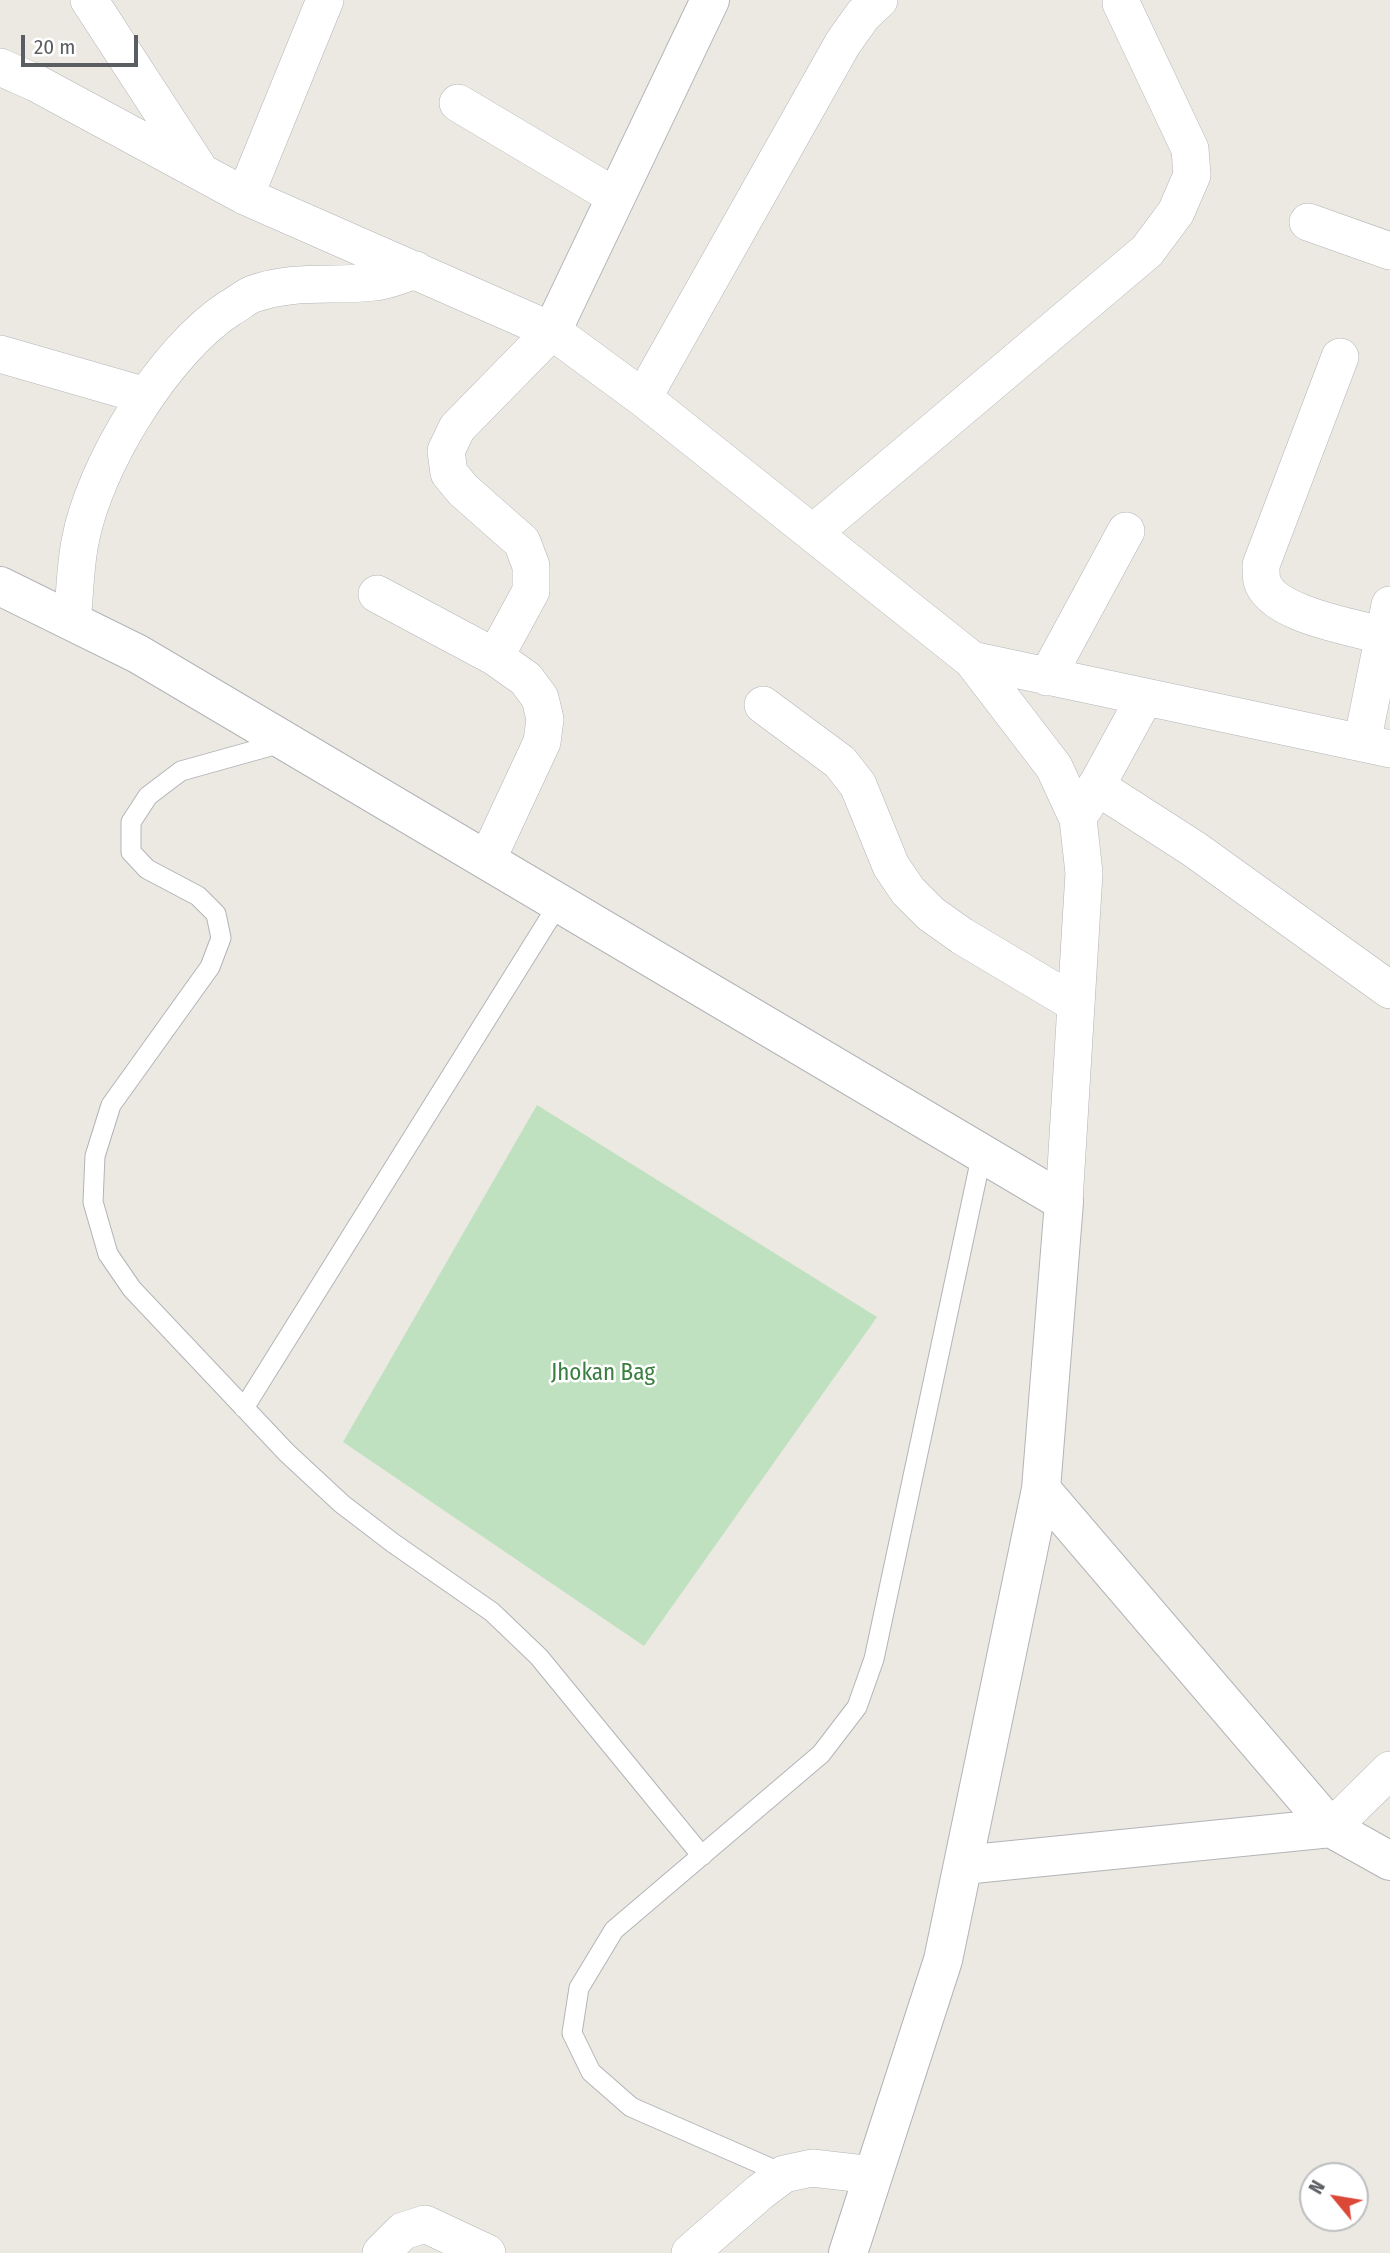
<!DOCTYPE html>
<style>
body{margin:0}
#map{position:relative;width:1390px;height:2253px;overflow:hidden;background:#ebe9e1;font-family:"Fira Sans Condensed",sans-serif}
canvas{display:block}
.north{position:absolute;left:1299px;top:2162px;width:70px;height:70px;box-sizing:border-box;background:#fff;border:2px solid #bdbec0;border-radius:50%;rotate:300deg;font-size:19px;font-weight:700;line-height:28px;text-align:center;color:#5a5d61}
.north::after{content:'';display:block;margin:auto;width:24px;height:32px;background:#db4837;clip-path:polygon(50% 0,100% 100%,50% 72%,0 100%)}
.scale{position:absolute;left:21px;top:35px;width:117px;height:32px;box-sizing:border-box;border:4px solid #5a5d61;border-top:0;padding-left:9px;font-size:21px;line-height:24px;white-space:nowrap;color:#5a5d61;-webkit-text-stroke:5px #fff;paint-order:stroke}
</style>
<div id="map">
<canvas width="1390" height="2253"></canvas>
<div class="north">N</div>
<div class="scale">20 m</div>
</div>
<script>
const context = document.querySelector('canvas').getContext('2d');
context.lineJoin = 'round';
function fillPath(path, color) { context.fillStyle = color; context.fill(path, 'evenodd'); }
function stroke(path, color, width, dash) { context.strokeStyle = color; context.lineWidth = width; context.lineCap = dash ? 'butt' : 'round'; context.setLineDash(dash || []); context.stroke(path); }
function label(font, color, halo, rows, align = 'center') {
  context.font = font + ' "Fira Sans Condensed",sans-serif'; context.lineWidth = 5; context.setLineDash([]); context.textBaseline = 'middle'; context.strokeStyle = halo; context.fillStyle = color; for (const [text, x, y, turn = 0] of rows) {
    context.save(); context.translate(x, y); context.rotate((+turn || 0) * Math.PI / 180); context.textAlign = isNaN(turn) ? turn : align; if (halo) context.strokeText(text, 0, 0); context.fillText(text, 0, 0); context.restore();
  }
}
fillPath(new Path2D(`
 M537,1105l340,212 -233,329 -301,-204z`), '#bfe1c0');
const service = new Path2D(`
 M285,742l-104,29 -33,25 -17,26v30l16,17 51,27 18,18 5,24 -11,29 -99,138 -16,51 -2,46 15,52 24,35 155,164 55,51 51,39 99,69 47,45 163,199
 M244,1408l315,-505
 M784,2174l-153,-67 -40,-35 -19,-39 7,-45 35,-58 207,-176 36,-47 17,-48 108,-506`);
const minor = new Path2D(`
 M89,0l108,166
 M0,67l36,16 209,113 307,135 91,67 329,262 82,107 24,52 6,54 -20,329
 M458,103l158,94
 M245,196l80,-196
 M1308,222l82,29
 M0,354l146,42
 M1340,357l-79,208c0,5 0,12 1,16 10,34 92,46 122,55
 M643,398l200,-355 20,-28 16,-15
 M813,533l334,-282 29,-39 16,-37 -2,-26 -69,-146
 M377,594l118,63
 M72,621c3,-26 3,-54 8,-79 14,-77 85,-192 150,-234 8,-4 15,-11 23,-14 43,-15 79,-7 122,-12 13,-1 28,-8 41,-12
 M972,660l418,89
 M1047,677l79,-146
 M763,705l77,57 18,23 33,81 17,25 23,23 31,22 114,68
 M1362,743l28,-138
 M1096,786l98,63 196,141
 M1085,807l60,-110
 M487,860l55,-118 3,-23 -5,-21 -14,-19 -31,-22 36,-66v-25l-9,-24 -59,-52 -14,-17 -3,-22 11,-23 95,-97
 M1331,1828l59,-58
 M381,2253l22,-22 22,-7 62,29
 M690,2253l70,-61 24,-18 28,-6 61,7`);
const tertiary = new Path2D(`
 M552,331l158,-331
 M0,586l138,68 926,548 -23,287 -98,471 -95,293
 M1041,1489l290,339 59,33
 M963,1865l368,-37`);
stroke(service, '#b2b4b8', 21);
stroke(minor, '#b2b4b8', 38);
stroke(tertiary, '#b2b4b8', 40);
stroke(service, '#fff', 19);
stroke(minor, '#fff', 37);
stroke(tertiary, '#fff', 38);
label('23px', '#3a7f3f', '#fff', [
 ["Jhokan Bag",603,1374]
]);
</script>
